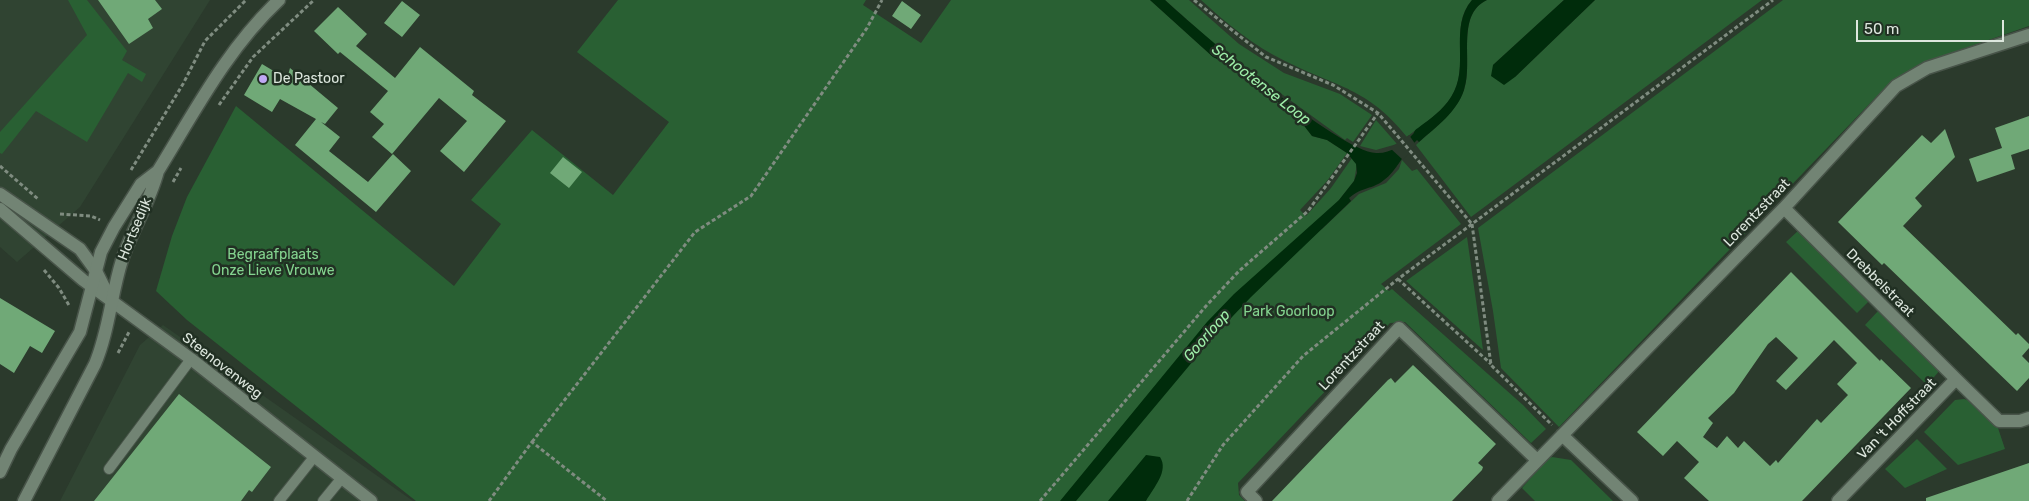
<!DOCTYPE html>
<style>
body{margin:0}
#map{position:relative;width:2029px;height:501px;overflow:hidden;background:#2b3a2c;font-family:Rubik,sans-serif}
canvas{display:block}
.scale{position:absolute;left:1856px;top:20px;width:148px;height:22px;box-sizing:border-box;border:2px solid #dde7de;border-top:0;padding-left:6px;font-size:15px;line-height:18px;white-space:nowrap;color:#dde7de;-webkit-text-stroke:4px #213023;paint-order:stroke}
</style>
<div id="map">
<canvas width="2029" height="501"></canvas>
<div class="scale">50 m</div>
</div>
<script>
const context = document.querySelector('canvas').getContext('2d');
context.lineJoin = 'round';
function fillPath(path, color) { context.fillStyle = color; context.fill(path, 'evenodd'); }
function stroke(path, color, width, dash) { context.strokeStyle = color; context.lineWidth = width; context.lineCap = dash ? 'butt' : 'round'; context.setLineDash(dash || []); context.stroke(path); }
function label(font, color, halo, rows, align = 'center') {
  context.font = font + ' Rubik,sans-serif'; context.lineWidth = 5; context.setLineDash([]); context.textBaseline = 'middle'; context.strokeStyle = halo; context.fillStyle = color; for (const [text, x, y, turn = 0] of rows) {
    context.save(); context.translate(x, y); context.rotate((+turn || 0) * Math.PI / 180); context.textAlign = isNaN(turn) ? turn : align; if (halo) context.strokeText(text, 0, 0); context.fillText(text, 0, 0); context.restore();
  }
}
fillPath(new Path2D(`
 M0,0h210l-130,207 -63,55 -17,-15z
 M163,325l250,176h-353l80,-156z`), '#304432');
fillPath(new Path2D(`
 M68,0h19l40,51 -5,9 24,14 -4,8 -14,-9 -41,69 -51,-31 -34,43 -2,-1v-21l87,-97z
 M618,0h248l-3,5 58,38 30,-43h199l63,57 15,7 44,33 30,26 10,13 15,4 20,13 -20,28 -27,29 6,6 25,-28 21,-30 5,6 -3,17 -15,19 -18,30 38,-36 27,-11 13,-14 3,-9 10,11 5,-2 44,55 -80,60 8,7 3,-2 131,116 23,24 -15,14 -126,-121 -15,1 -152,160 1,12 6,6h-829l-229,-181 -31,-29 16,-55 15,-39 49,-91 218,180 47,-62 -30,-24 61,-70 81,65 56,-73 -92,-70z
 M1165,0h24l50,44 45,29 56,21 32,21 -19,27 -6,-4 -2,2 -124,-90z
 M1201,0h271c-23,26 -3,63 -18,92 -9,19 -31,32 -47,45 -39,-49 -70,-50 -122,-76 -31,-15 -59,-38 -84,-61z
 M1487,0h77l-71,65 22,12 80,-77h167l-291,217 -55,-72c17,-16 40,-32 48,-55 10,-27 -9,-75 23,-90z
 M1783,0h246v26l-98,34 -29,16 -25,20 -318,331 -58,-59 -8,-57 -15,-83z
 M1376,120l21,24 -21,6 -16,-4z
 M1799,230l71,70 -13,13 -71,-71z
 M1467,237l16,113 -77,-69z
 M1879,310l62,59 -14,16 -62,-60z
 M1964,399l7,2 27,27 7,21 -47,16 -34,-33 31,-32z
 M1917,439l30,30 -42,19 -20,-19z
 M1552,457l19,3 42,41h-78l-13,-13 25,-29z`), '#296033');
fillPath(new Path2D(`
 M1150,0h15c31,29 175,152 211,153 13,1 28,-8 36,-18 3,-2 1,-4 6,-7 12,-9 25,-18 33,-31 20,-30 -3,-69 21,-97h15c-32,15 -13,62 -23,90 -7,22 -28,37 -45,52l-2,-2c-13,12 -21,32 -33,40 -12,10 -21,6 -35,18l2,3 -100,96 -37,39 -138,165h-16l147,-179 27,-28 105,-94 15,-19 3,-8 -1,-9 -9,-11 -20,-13 -15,-4 -10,-13 -30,-26 -44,-33 -15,-7z
 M1564,0h31l-80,77 -11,8 -13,-9 2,-11z
 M1146,455l14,2c9,14 -6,30 -14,44h-38z`), '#002c0b');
fillPath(new Path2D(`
 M1409,135l7,10 -13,15 -13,-12z`), '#2b3a2c');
fillPath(new Path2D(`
 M98,0h57l7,9 -14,10 5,9 -24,16z
 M402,1l18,14 -18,22 -18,-14z
 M902,1l19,14 -10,14 -19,-13z
 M338,7l29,27 -11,12 39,32 25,-31 54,44 -2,4 34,26 -42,51 -24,-21 27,-30 -28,-23 -47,56 -20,-17 12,-13 -14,-12 18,-21 -48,-39 -2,2 -24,-23z
 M262,64l25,15 3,-11 48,40 -13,16 -4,-2 19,15 -11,14 39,31 25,-28 18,17 -35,41 -81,-67 21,-26 -36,-20 -8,13 -28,-17z
 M2029,116v33l-18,6 4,14 -38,13 -8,-23 33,-11 -7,-20z
 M1945,129l10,28 -40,41 7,8 -19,20 113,109 2,-2 11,11v4l-7,8 7,7v15l-12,13 -133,-128 -2,2 -44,-43 84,-87 9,8z
 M563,157l19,15 -13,16 -19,-15z
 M1791,272l89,89 1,-2 30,29 -109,113h-93l-25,-23 15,-16 -22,-21 -14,15 -26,-24zM1776,337l22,21 -22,23 10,9 48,-50 23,23 -20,21 11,11 -27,28 -4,-4 -39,44 -2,-3 -6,6 -26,-25 -6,7 -11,-12 -10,12 -14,-11 10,-14 -5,-5 26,-25 34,-49z
 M0,298l55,33 -13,22 -12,-7 -16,27 -14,-9z
 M1413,365l83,79 -18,19 5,4 -1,3 -30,31h-180l116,-121 3,-2 4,5z
 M179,394l92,73 -19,25 -3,-2 -8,11h-147z
 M2029,463v38h-103v-3z`), '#70a977');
const service = new Path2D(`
 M109,469l82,-110
 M279,501l35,-44
 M323,501l18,-22`);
const minor = new Path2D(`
 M0,194l80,55 16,22 13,26
 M1784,208l172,171
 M0,209l83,71 108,79 180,142
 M1562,435l70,66
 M1256,501l-9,-9 152,-164 138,132
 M1498,501l286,-293 112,-122 31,-18 102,-33
 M1838,501l118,-122 43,42h21l9,-3`);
const tertiary = new Path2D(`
 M0,472l11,-23 69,-117 21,-80 13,-25 27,-43 17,-13
 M24,501l71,-137c14,-33 16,-69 27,-104 10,-30 28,-58 36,-89 37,-60 69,-122 121,-171`);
stroke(service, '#485449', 12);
stroke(minor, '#485449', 15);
stroke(tertiary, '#485449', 15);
stroke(new Path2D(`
 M1194,0l72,57 67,28 45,28 94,111
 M219,105l34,-48 61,-57
 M0,166l38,33
 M131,170l52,-86 22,-43 41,-41
 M173,182l8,-14
 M60,214l31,2 9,4
 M1472,224l19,141 61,60
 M44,270l15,18 11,19
 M1398,279l93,85
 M118,353l11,-21
 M532,442l163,-210 56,-36 116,-168 15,-28
 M489,501l43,-59 75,59
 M1040,501l166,-195 33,-35 69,-60 70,-98
 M1187,501l36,-56 80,-89 95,-77 375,-279`), '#7f8c80', 3, [4, 2.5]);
stroke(service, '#728474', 10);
stroke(minor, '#728474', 12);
stroke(tertiary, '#728474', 12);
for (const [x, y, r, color] of [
 [263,79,5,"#bfa8f4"]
]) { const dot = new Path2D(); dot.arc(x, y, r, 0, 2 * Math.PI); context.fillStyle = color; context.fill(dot); stroke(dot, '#213023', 2); }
label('14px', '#dde7de', '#213023', [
 ["De Pastoor",273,79]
], 'left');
label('14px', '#dde7de', '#213023', [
 ["Lorentzstraat",1757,213,-46],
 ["Hortsedijk",135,229,-68],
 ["Drebbelstraat",1880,283,45],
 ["Lorentzstraat",1352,356,-47],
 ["Steenovenweg",222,366,38],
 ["Van 't Hoffstraat",1897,419,-46]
]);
label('14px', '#84d48f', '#213023', [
 ["Begraafplaats",273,255],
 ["Onze Lieve Vrouwe",273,271],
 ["Park Goorloop",1289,312]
]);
label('italic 15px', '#9eefa9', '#213023', [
 ["Schootense Loop",1261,85,38],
 ["Goorloop",1207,336,-49]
]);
</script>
